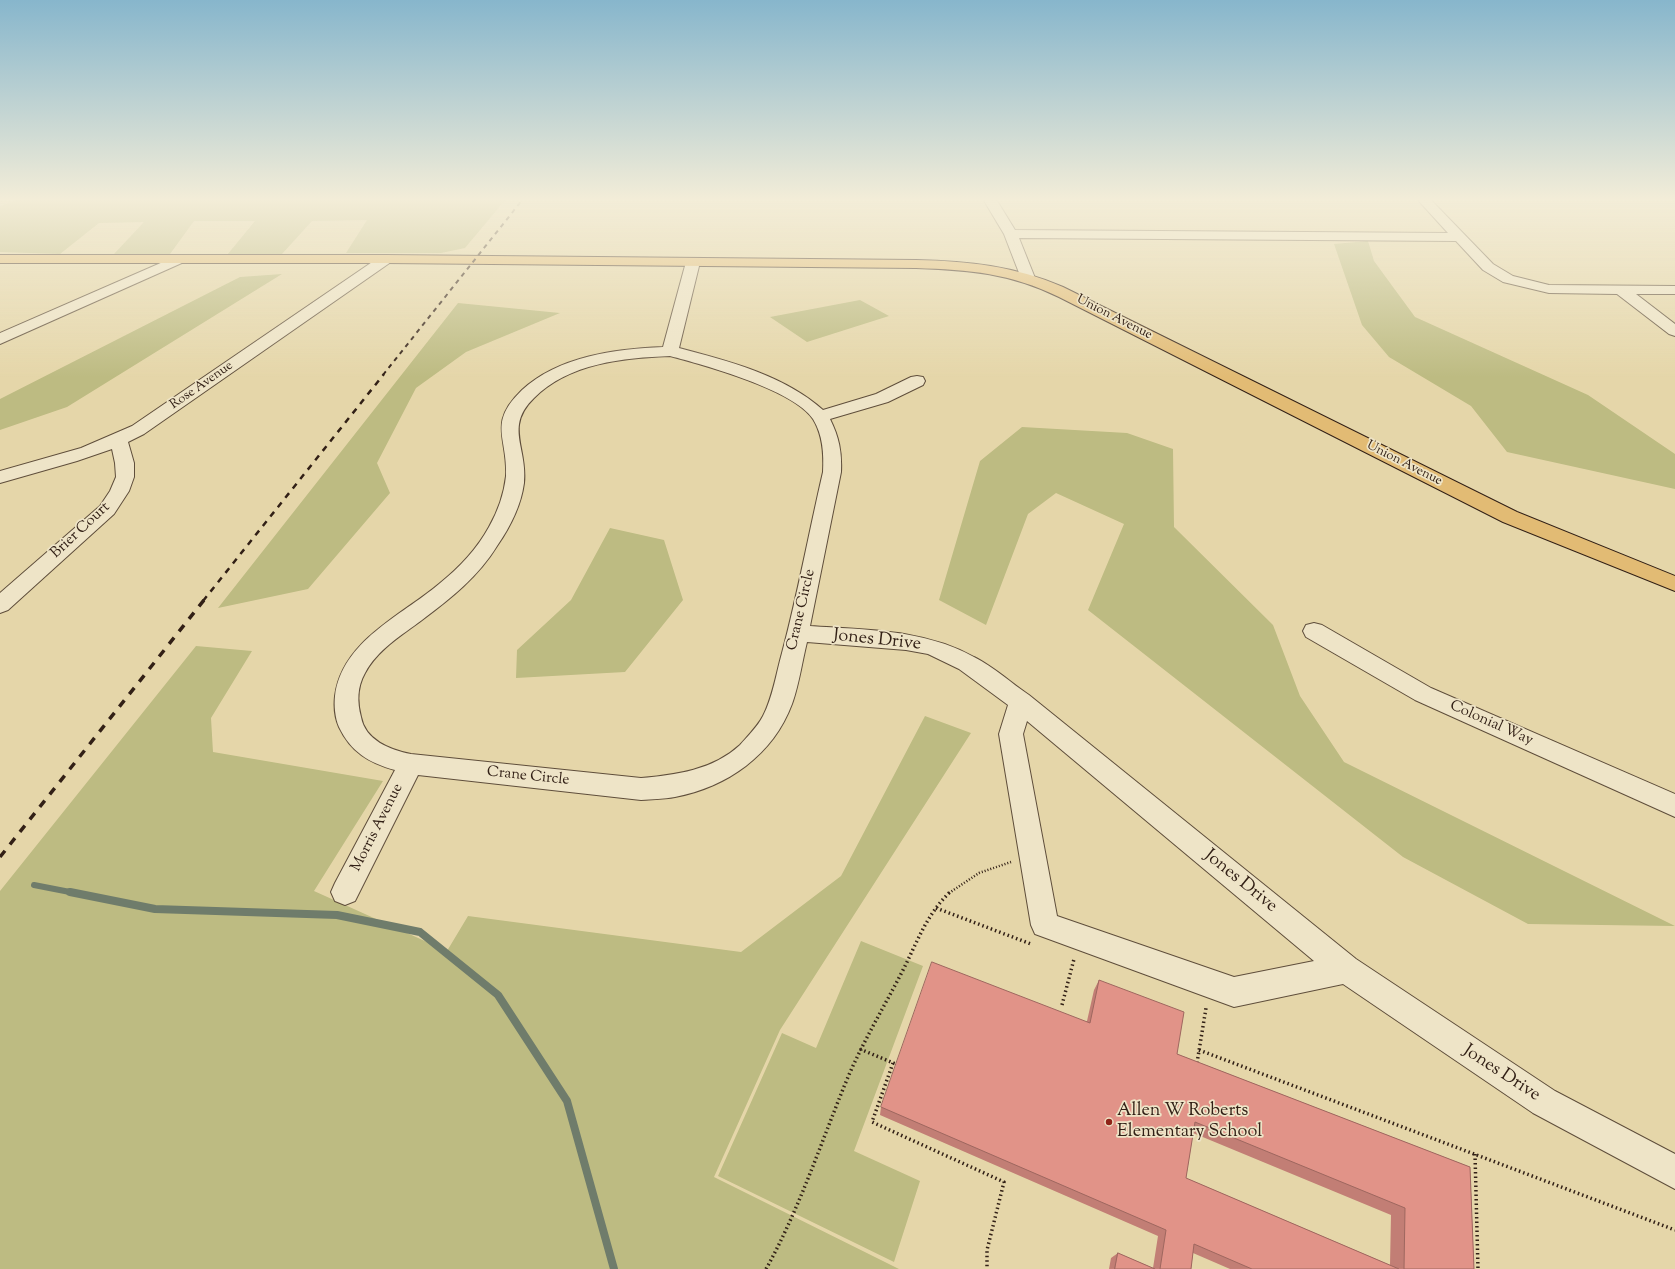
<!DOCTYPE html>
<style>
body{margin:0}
canvas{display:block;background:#e5d6a9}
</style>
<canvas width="1675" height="1269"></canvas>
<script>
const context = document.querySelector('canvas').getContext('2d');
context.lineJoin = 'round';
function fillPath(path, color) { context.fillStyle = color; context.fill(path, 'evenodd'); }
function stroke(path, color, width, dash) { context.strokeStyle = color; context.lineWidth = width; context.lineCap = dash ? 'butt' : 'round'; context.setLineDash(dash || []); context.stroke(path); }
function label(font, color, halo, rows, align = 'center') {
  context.font = font + ' "Sorts Mill Goudy",serif'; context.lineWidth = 3.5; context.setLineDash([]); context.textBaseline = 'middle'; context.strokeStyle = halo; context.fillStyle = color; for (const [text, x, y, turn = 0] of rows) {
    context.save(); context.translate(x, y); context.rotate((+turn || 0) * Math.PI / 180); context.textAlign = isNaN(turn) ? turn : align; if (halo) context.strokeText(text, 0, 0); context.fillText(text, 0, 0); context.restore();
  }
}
fillPath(new Path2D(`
 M19,199h487l-41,49 -24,5h-95l21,-33 -55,1 -30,33 -55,1 28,-34h-61l-24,33 -57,1 31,-33 -45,1 -39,31 -60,-2v-46z
 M1368,241l6,20 41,56 173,78 87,59v35l-168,-37 -36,-46 -82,-49 -27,-32 -28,-81z
 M282,274l-215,133 -67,23v-31l240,-122z
 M860,300l29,16 -82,26 -37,-25z
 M458,303l102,10 -94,39 -50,36 -39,75 13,30 -82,96 -90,19z
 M1022,427l105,6 46,16 1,78 99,98 27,71 44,66 331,164 -147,-2 -125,-67 -315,-247 36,-86 -68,-31 -28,21 -42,111 -47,-25 41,-139z
 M610,528l54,12 19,60 -58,72 -109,6 1,-28 54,-50z
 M196,646l56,5 -41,67 2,34 170,29 -69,110 133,60 21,-35 273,36 100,-76 84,-160 46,17 -191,297 -66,147 185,92h-899v-378z
 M861,941l62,25 -69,185 66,30 -26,81 -176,-86 64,-143 34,15z`), '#bdbb82');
stroke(new Path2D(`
 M34,885l41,8`), '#6f7c6b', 6);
stroke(new Path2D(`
 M70,892l85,17 182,6 83,17 78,63 69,106 47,168`), '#6f7c6b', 8);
const minor = new Path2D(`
 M983,199h13l19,31 433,3 -31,-34h13l63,65 20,12 36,9 126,1v8h-39l39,30v12l-6,-2 -52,-40 -68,-1 -46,-11 -20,-12 -27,-29 -437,-3 16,40 -2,3h-10l-2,-3 -17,-44z
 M179,255l5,1 2,3 -2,3 -184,82v-11z
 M386,255l5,1 2,3 -2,3 -247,172 -16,8 6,21v14l-5,14 -15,23 -106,96 -8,3v-20l100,-87 10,-15 6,-14 -1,-14 -3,-14 -35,12 -77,22v-12l81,-23 51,-22 249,-170z
 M693,258l5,1 2,3 -21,86c49,13 105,27 144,62l53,-16 35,-17 6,-1 6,1 2,4 -2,4 -35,17 -58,17c9,18 12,33 11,53l-31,154c56,4 114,3 164,31 20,10 37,26 55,38l327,264 199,132 120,63v35l-142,-76 -190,-129 -109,23 -199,-73 -4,-9 -32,-191 9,-29 -49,-36 -31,-15 -22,-4 -99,-8c-5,20 -8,43 -15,62 -19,51 -65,83 -117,93 -11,2 -23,2 -34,3l-223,-25 -63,126 -10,4 -10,-4 -4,-9 4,-9 60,-113c-26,-7 -44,-18 -56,-43 -4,-9 -5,-22 -4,-31 7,-55 66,-80 104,-112 20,-16 38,-35 50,-57 9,-16 15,-33 17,-51 2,-39 -19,-52 16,-86 37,-34 94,-41 141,-43l23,-85 2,-3zM670,356c34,9 124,34 143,63 10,16 11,35 10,53 -14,60 -25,121 -41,181 -6,21 -9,44 -19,63 -5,10 -16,21 -23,29 -27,25 -64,30 -99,33l-230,-24c-21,-4 -46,-14 -50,-37 -4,-15 -4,-30 4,-44 12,-23 37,-38 57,-53 28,-21 56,-43 75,-74 13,-19 24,-40 27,-63 4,-35 -20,-56 10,-85 35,-35 89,-40 136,-42zM1027,721l287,240 -80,16 -177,-61 -34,-182z
 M1314,623l8,2 109,63 244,106v23l-260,-117 -109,-63 -3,-6 3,-6z`);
const major = new Path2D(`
 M0,255h386l530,5c51,1 99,6 147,27l454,225 158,64v15l-172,-69 -444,-225c-49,-24 -89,-27 -143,-29l-530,-5h-386z`);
stroke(minor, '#5f4e3b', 2);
stroke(major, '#322016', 2);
stroke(new Path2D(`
 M949,893l30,-20 32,-11`), '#322016', 2.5, [1, 2]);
stroke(new Path2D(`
 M936,908l95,36
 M1062,1005l12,-46
 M860,1049l38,16
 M1199,1050l476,180
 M893,1063l-21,59 132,60 -17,68v19
 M1197,1063l9,-55
 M1475,1154l3,115
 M766,1269c34,-61 55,-127 82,-192 16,-37 36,-70 54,-105 15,-29 24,-57 48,-80`), '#322016', 3.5, [1.5, 3]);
fillPath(minor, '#eee4c7');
fillPath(major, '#e2bb74');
stroke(new Path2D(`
 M383,375l140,-176`), '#322016', 2, [4.5, 4.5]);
stroke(new Path2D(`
 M203,601l181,-227`), '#322016', 2.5, [6, 6]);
stroke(new Path2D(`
 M0,857l204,-257`), '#322016', 3.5, [8, 8]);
fillPath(new Path2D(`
 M1099,980l78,74 293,113 4,102h-244l-37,-16 -2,16h-82l2,-11 7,-5 35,15 5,-32 -278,-121 1,-8 206,-86 7,-31zM1193,1133l198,82 -1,50 -204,-87z`), '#c27e75');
const building = new Path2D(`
 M932,962l158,61 9,-43 85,32 -7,42 293,113 4,102h-70l1,-61 -210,-86 -9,56 213,91h-147l-58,-25 -3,25h-31l6,-39 -285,-123z
 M1118,1253l37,16h-40z`);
fillPath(building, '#e19388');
stroke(building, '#9e675f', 1);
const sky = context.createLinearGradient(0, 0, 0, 377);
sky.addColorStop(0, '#87b6cc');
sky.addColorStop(0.53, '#f3edd8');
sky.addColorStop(1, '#f3edd800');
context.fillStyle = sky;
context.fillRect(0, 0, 1675, 377);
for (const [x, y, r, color] of [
 [1109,1122,4,"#8f2418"]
]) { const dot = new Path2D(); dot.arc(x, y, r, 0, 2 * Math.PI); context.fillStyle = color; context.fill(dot); stroke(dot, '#eee4c7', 1.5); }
label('13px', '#322016', '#eee4c7', [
 ["Union Avenue",1114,318,27],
 ["Rose Avenue",202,386,-35],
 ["Union Avenue",1404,464,27]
]);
label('15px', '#322016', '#eee4c7', [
 ["Brier Court",81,531,-43],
 ["Crane Circle",802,610,-77],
 ["Colonial Way",1491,724,24],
 ["Crane Circle",528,777,6],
 ["Morris Avenue",378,828,-63]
]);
label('18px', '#322016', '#eee4c7', [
 ["Jones Drive",877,641,6],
 ["Jones Drive",1240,882,39],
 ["Jones Drive",1501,1074,33]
]);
label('18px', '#322016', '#eee4c7', [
 ["Allen W Roberts",1117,1112],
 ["Elementary School",1117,1133]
], 'left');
</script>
